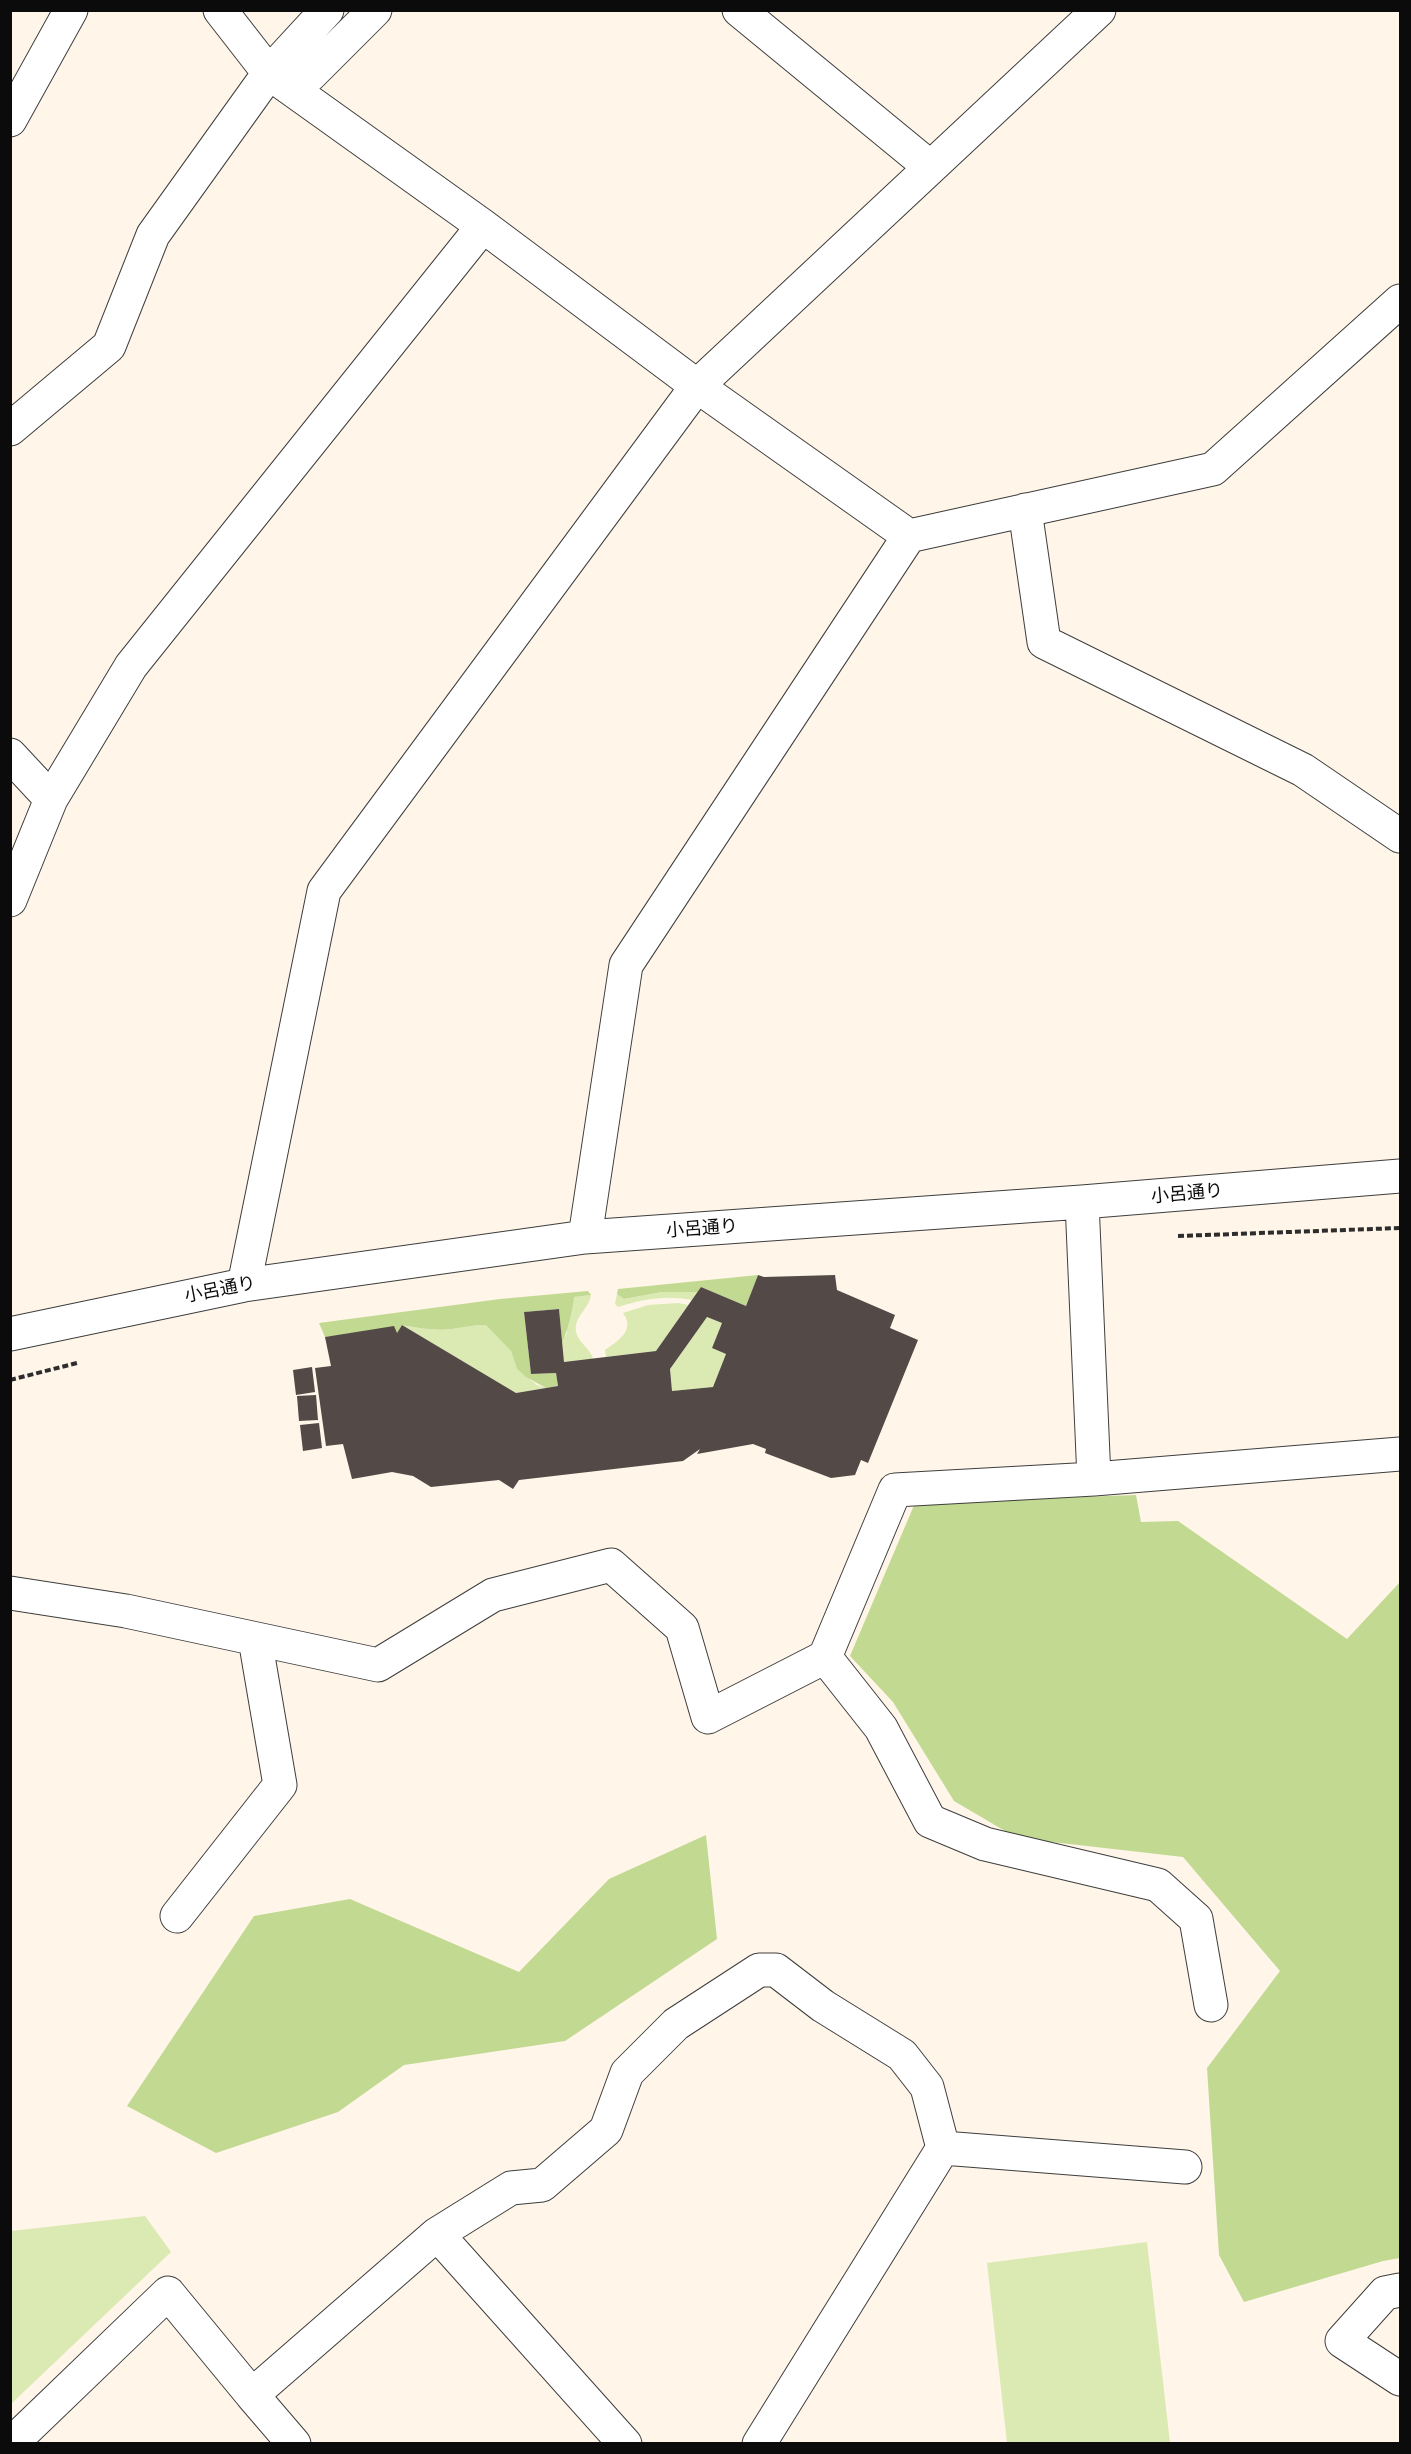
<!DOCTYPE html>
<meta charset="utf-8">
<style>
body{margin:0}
#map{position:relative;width:1411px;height:2454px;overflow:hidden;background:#fff5e8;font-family:Merriweather,serif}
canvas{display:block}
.frame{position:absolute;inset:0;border:12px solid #0b0b0b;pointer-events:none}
</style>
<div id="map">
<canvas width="1411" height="2454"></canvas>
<div class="frame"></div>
</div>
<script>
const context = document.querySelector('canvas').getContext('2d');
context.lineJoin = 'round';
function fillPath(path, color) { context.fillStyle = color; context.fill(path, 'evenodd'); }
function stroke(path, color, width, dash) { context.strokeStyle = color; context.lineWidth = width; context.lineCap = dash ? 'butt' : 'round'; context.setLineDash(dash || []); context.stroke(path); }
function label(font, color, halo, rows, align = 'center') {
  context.font = font + ' Merriweather,"Noto Sans JP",serif'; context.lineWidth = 6; context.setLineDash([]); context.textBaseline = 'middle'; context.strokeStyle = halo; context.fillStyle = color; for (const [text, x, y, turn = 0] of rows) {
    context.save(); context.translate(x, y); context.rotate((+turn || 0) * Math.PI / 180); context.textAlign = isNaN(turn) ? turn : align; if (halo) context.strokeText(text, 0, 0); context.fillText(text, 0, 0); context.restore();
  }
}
fillPath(new Path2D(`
 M662,1292h36l-6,8c-26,-5 -49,-1 -74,7l-3,-3 2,-10 8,5z
 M591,1295c-2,15 -20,23 -14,40 4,10 14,14 16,24l-29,3 -2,-19 5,-10v-13l7,-23z
 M678,1303l10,2 -32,46 -50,6 -1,-7c12,-8 31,-20 18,-37l25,-8z
 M707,1317l15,6 -10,25 14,6 -13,33 -41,4 -2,-22z
 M402,1325c16,3 33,6 50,4 12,-2 22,-4 35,-4l24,26 6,18 20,16 9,3 -30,5z
 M145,2216l26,36 -160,152v-173z
 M1147,2242l23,201h-163l-20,-180z`), '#dbe9b3');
fillPath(new Path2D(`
 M758,1275l-12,31 -45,-19 -3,5h-36l-38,7 -7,-5 1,-5z
 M588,1291l3,4 -17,2c-1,11 -7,37 -12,46l-3,-34 -35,3 7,62 25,-1 2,13 -12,2 -20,-11 -9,-8 -6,-18 -25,-26c-12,0 -22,2 -34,4 -17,2 -34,-1 -50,-4l-5,8 -72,4 -6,-14 181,-24z
 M1136,1495l5,27 37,-1 169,118 53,-57v676l-17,3 -139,41 -25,-47 -12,-187 73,-97 -97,-114 -166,-19 -63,-37 -61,-99 -43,-46 65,-153z
 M706,1835l11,104 -152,102 -161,24 -66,47 -122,41 -89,-47 127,-190 96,-17 169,73 90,-93z`), '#c2d992');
fillPath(new Path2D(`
 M758,1275l6,2 71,-2 2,15 58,25 -5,13 28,12 -50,123 -7,-3 -6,15 -24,3 -66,-25 1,-4 -13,-5 -56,10 3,-5 -17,12 -164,19 -6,9 -14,-9 -68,7 -18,-11 -21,-4 -40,7 -9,-35 -17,2 -11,-78 16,-2 -6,-29 69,-11 3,7 5,-8 114,68 42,-7 -2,-13 -25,1 -7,-62 35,-3 5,53 92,-11 45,-64 45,19zM707,1317l15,6 -10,25 14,6 -13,33 -41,4 -2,-22z
 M312,1367l3,25 -19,3 -3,-25z
 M316,1395l2,25 -19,1 -2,-25z
 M319,1423l3,25 -19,3 -3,-26z`), '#534947');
const minor = new Path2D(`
 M220,10l49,63 214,153 214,160 212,150
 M739,10l191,157
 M269,73l41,2 65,-65
 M10,120l61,-110
 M10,429l99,-83 44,-111 116,-162 58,-63
 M1025,510l19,132 259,128 97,66
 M10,755l41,44
 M10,900l41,-101 80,-133 352,-440
 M1082,1202l12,277 306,-25
 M585,1237l41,-272 283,-429 304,-67 187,-168
 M244,1285l80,-394 373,-505 402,-376
 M10,1334l234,-49 341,-48 497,-35 318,-26
 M10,1593l116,18 252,54 115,-70 118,-30 71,63 26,89 117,-60 70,-167 199,-11
 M825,1657l56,71 49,93 55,23 173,41 38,34 15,86
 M177,1916l103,-131 -25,-146
 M943,2148l242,19
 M437,2234l188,210
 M1400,2290l-15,3 -43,48 58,38
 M252,2395l42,49
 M11,2444l157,-151 84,102 185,-161 74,-46 31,-3 64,-55 21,-57 49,-49 83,-54h17l47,36 79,49 25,32 16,61 -184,296`);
stroke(minor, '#3e3e3e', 35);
stroke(new Path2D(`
 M1178,1236l222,-8
 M10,1380l67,-17`), '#2d2d2d', 4, [6, 3]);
stroke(minor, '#fff', 33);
label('18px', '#0b0b0b', '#fff', [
 ["小呂通り",1187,1194,-5],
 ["小呂通り",702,1229,-4],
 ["小呂通り",220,1290,-11]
]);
</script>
